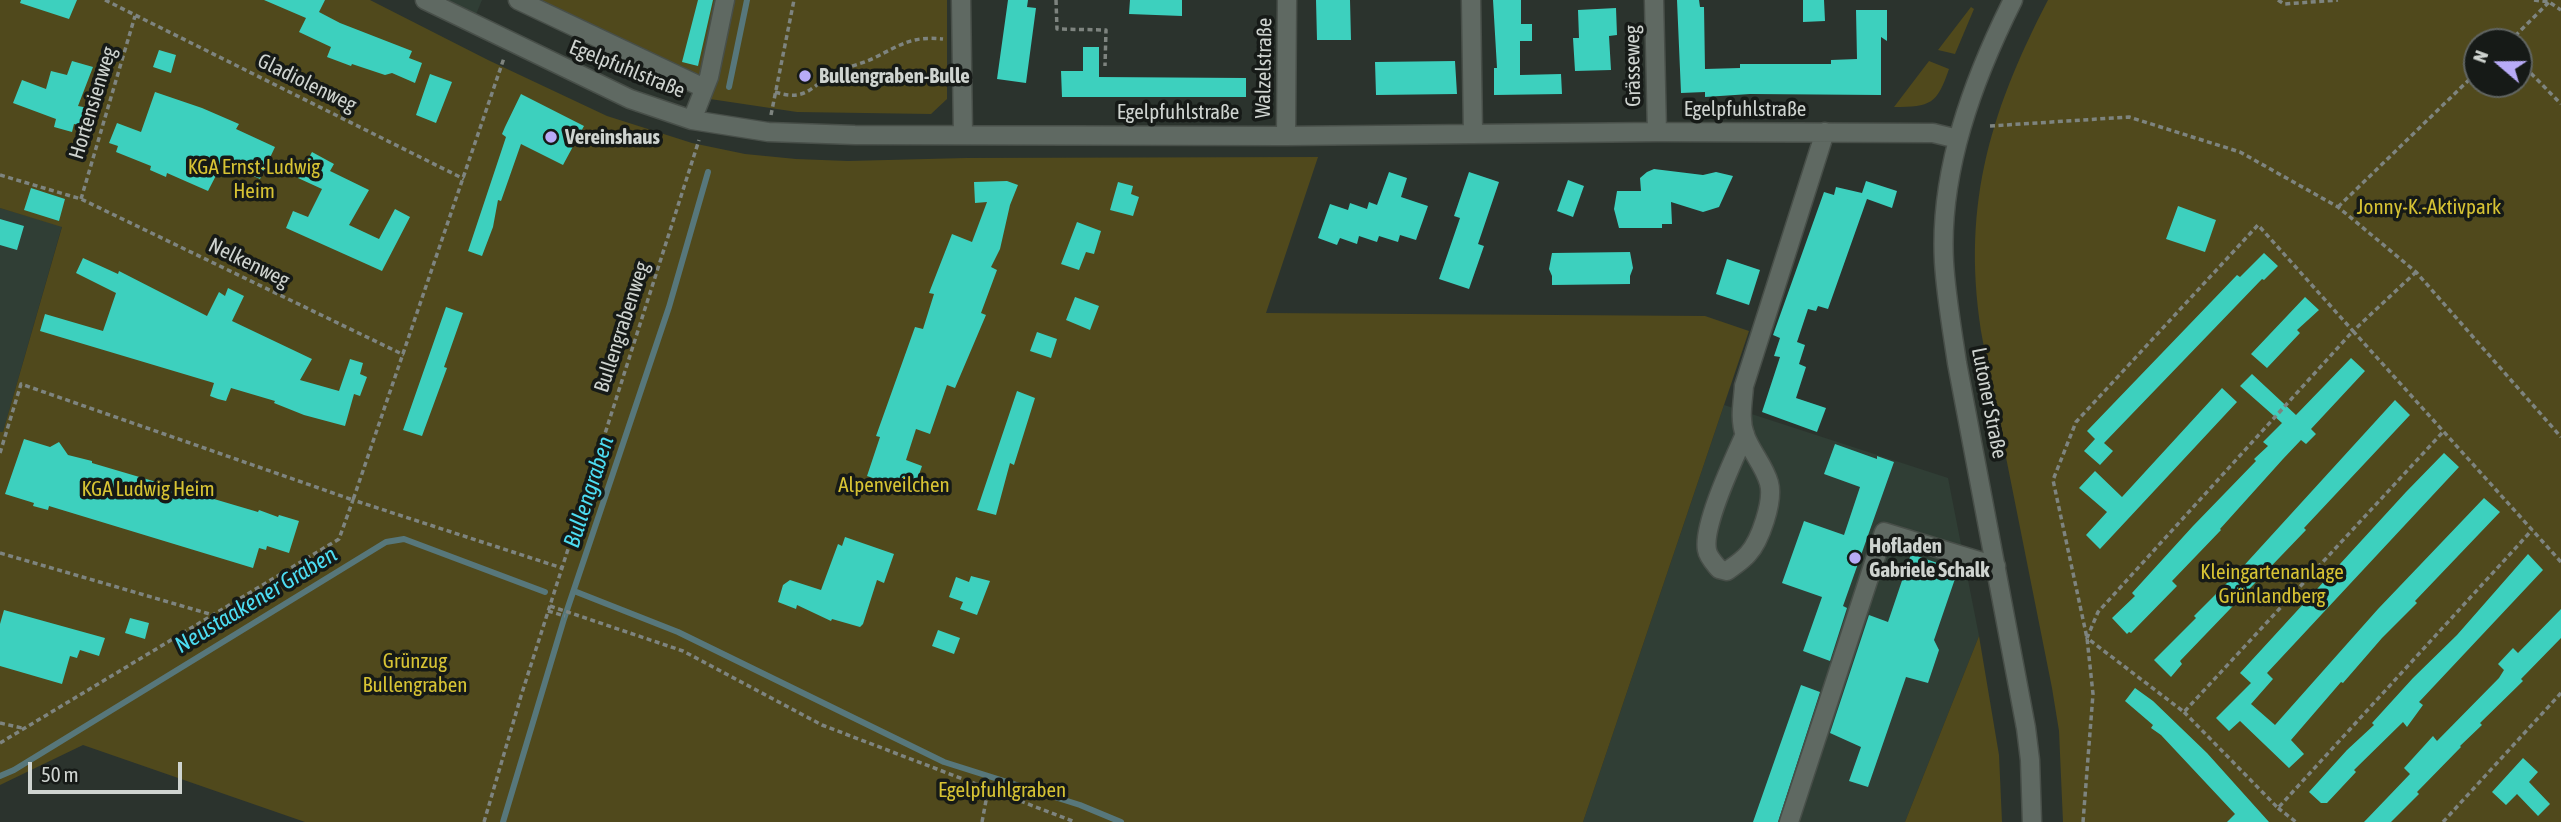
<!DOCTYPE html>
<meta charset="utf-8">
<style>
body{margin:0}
#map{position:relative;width:2561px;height:822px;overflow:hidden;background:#2b332d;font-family:"Asap Condensed",sans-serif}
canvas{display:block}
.north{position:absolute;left:2463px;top:28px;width:70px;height:70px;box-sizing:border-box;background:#161a17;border:2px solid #606461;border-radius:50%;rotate:290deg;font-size:19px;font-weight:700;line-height:28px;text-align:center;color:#cfd4d0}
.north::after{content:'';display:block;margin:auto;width:24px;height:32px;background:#b8abf7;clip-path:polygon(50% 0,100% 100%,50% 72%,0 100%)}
.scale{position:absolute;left:28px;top:762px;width:154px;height:32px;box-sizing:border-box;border:4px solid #cfd4d0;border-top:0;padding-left:9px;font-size:21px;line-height:24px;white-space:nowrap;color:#cfd4d0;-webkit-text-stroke:5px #161a17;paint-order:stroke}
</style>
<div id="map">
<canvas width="2561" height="822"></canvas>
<div class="north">N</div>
<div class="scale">50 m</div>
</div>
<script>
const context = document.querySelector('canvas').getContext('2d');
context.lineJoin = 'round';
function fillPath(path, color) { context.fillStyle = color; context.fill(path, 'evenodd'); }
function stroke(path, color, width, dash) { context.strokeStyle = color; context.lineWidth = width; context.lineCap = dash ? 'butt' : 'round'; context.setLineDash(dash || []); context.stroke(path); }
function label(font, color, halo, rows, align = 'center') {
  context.font = font + ' "Asap Condensed",sans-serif'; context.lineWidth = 7; context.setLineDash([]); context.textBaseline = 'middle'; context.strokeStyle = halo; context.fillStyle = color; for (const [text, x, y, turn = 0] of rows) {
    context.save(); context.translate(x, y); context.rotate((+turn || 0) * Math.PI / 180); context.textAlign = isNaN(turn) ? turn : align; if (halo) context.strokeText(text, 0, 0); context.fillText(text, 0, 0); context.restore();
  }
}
fillPath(new Path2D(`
 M425,0h57l-10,24z
 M0,208l62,18 -59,206h-3z
 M1724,405l224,73 31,158 -74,186h-322z`), '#303e35');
fillPath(new Path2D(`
 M0,0h370l118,60 119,56 85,27 53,11 51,5 52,2 118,-3 352,-1 -52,156 439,3 44,15 -166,491h-1278l-222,-77 -83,40v-353h3l59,-205 -62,-19z
 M519,0h428v99l-16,15 -134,-2 -87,-13 2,-8z
 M2048,0h513v822h-498l-4,-91 -7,-43 -69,-346c-23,-130 5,-227 65,-342zM2477,42h42v42h-42z
 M1971,7l3,2 -19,45 -17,-4z
 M1929,61l20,8c-12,35 -18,38 -55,38z
 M1979,636l20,119 3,67h-97z`), '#50491c');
stroke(new Path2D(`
 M729,87l18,-87
 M574,591l104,41 266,130 136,43 41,17
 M0,776l14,-6 372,-228 18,-3 141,53
 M503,822l61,-203 105,-312 39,-135`), '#57777b', 6);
fillPath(new Path2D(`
 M21,0h56l-8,19 -49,-16z
 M264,0h61l-6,12 21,11 72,28 -3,7 13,5 -7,20 -23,-10 -7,2 -33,-11 -1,2 -24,-9 4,-10 -32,-15 7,-14z
 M698,0h15l-15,66 -16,-4z
 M1008,0h20l-1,7 9,1 -10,75 -29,-4z
 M1130,0h52v16l-53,-2z
 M1316,0h34l1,40h-34z
 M1493,0h28v24h11v17h-12v34l41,-1 1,20 -68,1v-27h3z
 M1677,0h22l1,7h4l1,62 35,-1v-4h91v-4l26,-1 -1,-49h31v31l-6,-4v58l-131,-1 -45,3v-5l-24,1z
 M1803,0h21l1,21 -22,1z
 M1616,8l1,27 -8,1 2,34 -36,1 -2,-33h6l-1,-28z
 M1083,47h16v30l147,1v19h-184l-1,-26h22z
 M159,50l17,5 -5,18 -18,-6z
 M72,61l21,6 -15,39 10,2 -4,18 -10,-2 -2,8 -18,-5 2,-8 -43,-16 9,-23 24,9 5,-18 16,4z
 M1455,61l2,33 -81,1 -1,-33z
 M430,74l22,8 -16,41 -20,-8z
 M155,92l47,16 37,16 -3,5 39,18 -15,32 -37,-17 -15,29 -41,-18 -1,4 -16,-7 1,-4 -35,-14 2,-6 -9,-3 8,-20 24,9z
 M521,94l63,32 -21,39 -42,-21 -20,57 -3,-1 -5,27 -11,29 -14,-5 38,-114 -4,-3 3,-7z
 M312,152l22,12 -4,7 39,19 -20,35 30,14 16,-30 15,8 -28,54 -96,-43 7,-17 15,6 14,-28 -24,-11z
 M1654,169l49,6 13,-3 17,4 -14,31 -16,5 -32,-10 1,22h-10v4h-43l-5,-19 3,-18h24l-1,-13 7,-6z
 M1389,172l18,6 -6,19 27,9 -12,34 -16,-5 -2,7 -19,-6 -2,6 -18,-6 -2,8 -17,-6 -3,7 -19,-7 12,-34 18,6 2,-7 17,6 2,-7 8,3z
 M1469,172l30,10 -21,62 6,2 -15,43 -30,-10 21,-61 -6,-2z
 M1568,180l16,6 -11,31 -16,-6z
 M1007,181l11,4 -8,20 -10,44 -9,18 6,3 -16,43 5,2 -31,73 -8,-3 -17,49 -14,-5 -10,31 16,6 -9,26 -46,-16 13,-39 -4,-1 39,-109 8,2 11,-35 -5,-1 23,-59 20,8 15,-40 -12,1 -1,-21z
 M1866,181l31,10 -5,17 -25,-9 -39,110 -10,-3 -2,5 -8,-2 -11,33 8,3 -6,19 7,3 -10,31 30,10 -9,24 -55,-20 18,-55 -6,-1 6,-18 -7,-3 51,-143 10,3 2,-8 26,6z
 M1118,182l15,4 -2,8 8,3 -6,19 -23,-6z
 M31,188l34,11 -6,22 -35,-11z
 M2178,206l38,14 -11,32 -39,-13z
 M0,219l24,7 -7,24 -17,-5z
 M1077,222l24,9 -7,23 -8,-2 -7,18 -18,-6z
 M1630,252l3,16 -3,8v8l-78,1v-9l-3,-7 3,-16z
 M2264,253l14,13 -14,14 -2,-1 -158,164 9,8 -13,14 -16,-14 11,-12 -8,-8 150,-156 3,2z
 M83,258l35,16 1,-3 88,45 12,-24 6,4 3,-8 16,8 -12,25 80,38 -12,21 39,11 11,-32 13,4 -3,11 7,3 -7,19 -6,-2 -9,32 -41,-11 -30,-12 1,-2 -44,-13 -5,13 -8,-2 -8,-3 4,-13 -174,-52 5,-17 58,17 13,-38 -40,-20z
 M1727,259l33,11 -11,35 -33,-11z
 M1075,297l24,9 -9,24 -24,-10z
 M2305,297l14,13 -22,20 3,3 -33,35 -16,-14z
 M446,307l17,6 -19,54 3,1 -25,68 -19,-6z
 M1037,332l20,7 -6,19 -21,-7z
 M2351,358l14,13 -54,58 5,5 -10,10 -5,-4 -18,19 -63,70 1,1 -49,51 5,5 -46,47 -2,-1 -2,2 -15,-16 23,-22 -3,-3 61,-67 63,-65 -2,-2 14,-13 -5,-4 19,-19 -42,-37 12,-12 44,41z
 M2222,388l15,14 -137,147 -14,-14 21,-23 -28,-24 16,-17 27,26z
 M1017,391l18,7 -21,67 -4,-2 -14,52 -19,-5z
 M2395,400l15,15 -106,113 2,2 -126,131 2,3 -11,13 -17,-17 42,-42 -2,-2 45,-45z
 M24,439l26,8 9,-5 9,13 24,6v2l166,49 1,-2 19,7 1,-2 20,6 -10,32 -22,-7 -1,4 -7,-2 -6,20 -204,-62 -1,4 -15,-4 1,-3 -29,-9z
 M1835,444l42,15v-3l17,6 -51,144 4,2 -17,53 -27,-10 19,-54 -40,-14 22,-62 40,14 16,-48 -36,-13z
 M2444,453l15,14 -192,206 6,6 -22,25 24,21 103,-116 106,-111 16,14 -85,89 2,2 -35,35 -39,45 -2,-1 -50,58 13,14 -15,14 -49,-47 -11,10 -13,-13 35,-35 -11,-10 166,-181z
 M845,537l49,17 -10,29 -7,-3 -14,44 -3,3 -28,-8 -1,2 -34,-16 -1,4 -18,-7 5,-17 7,-5 31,10 17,-46 4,2z
 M1911,554l47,16 -24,70 5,10 -11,33 -22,-6 -1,3 -37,107 -19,-6 12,-34 -31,-14 39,-118 19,7z
 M2528,554l15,16 -124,132 4,3 -16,22 -4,-5 -49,48 2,2 -29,31h-6l-12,-11 38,-42 27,-25 -2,-2 41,-45 44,-43z
 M971,576l19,5 -13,34 -17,-6 3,-7 -14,-5 7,-20 13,5z
 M2561,609v29l-40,41 2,2 -43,42 2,2 -22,21 1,1 -44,45 2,2 -28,28h-27l46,-48 -6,-6 29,-32 4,5 62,-63 5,-8 -6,-6 15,-16 5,5z
 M4,610l101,28 -6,18 -19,-6 -3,8 -7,-2 -8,28 -62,-18v-42z
 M130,618l19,5 -4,16 -20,-6z
 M938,630l22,8 -6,16 -22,-8z
 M1801,685l19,7 -42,130h-25z
 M2135,688l18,13 54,52 62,69h-42l8,-8 -74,-79 -10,-7 2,-3 -28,-24z
 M2523,758l15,14 -9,10 21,22 -12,12 -21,-22 -11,11 -14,-13z`), '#3dd0be');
const minor = new Path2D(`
 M425,0l205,99 62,21 76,12 87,3 431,1 371,-4 276,1 25,6
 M518,0l186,88
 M961,0l2,134
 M1471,0l2,134
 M1654,0l3,132
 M2013,0c-40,80 -74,171 -69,262 2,34 8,67 13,101l69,365 4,32 2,62
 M692,120l17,-43 16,-77
 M1286,136l1,-136
 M1745,434c-11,25 -43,92 -38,116 1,7 8,14 12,19l8,2c7,-5 15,-10 21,-17 12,-13 26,-53 21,-71 -5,-18 -18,-31 -24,-48 -6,-16 -2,-33 -1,-49l81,-254
 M1789,822l95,-290 112,34`);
stroke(minor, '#484f49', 21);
stroke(new Path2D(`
 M105,0l359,179
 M1056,0l1,29 49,1 -1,36
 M2278,0l6,4 54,-4
 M2534,0l15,2 12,8
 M2509,42l40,-40
 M2519,61l42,43
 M775,92c35,11 36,-9 64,-21 12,-5 25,-8 37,-14 26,-13 36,-21 67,-18
 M771,115l23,-115
 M1990,126l139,-9 111,35 98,55 78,65 145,165
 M0,175l81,24 323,156
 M81,199l54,-183
 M2338,207l139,-135
 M2442,433l-258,279 -97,-74 11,-26 255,-281 208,231
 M0,453l21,-69 332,116 151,-442
 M0,553l213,62
 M550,606l133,45 139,74 253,97
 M548,611l17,5
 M2184,712l94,96 254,-278
 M0,723l22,5
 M0,743l339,-204 14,-39 209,68
 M2278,808l18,14
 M484,822l37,-126 178,-556
 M982,822l6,-32
 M2083,822l10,-128 -6,-56 -34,-158 23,-58 182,-197 95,106 63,-59
 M2443,822l118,-129`), '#7e847f', 3.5, [5, 3.5]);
stroke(minor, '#5f6962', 18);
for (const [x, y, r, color] of [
 [805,76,7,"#b8abf7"],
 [551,137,7,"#b8abf7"],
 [1855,558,7,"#b8abf7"]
]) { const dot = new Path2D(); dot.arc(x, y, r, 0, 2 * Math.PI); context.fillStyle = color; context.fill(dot); stroke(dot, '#161a17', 2.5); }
label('21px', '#cfd4d0', '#161a17', [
 ["Grässeweg",1633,66,-91],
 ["Walzelstraße",1264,68,-89],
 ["Egelpfuhlstraße",627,69,22],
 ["Gladiolenweg",307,83,26],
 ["Hortensienweg",93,103,-73],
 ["Egelpfuhlstraße",1745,109],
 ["Egelpfuhlstraße",1178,112],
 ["Nelkenweg",249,263,26],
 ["Bullengrabenweg",622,327,-72],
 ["Lutoner Straße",1989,403,79]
]);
label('bold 21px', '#cfd4d0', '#161a17', [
 ["Bullengraben-Bulle",819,76],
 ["Vereinshaus",565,137],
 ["Hofladen",1869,546],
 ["Gabriele Schalk",1869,570]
], 'left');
label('21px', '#d7c334', '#161a17', [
 ["KGA Ernst-Ludwig",254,167],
 ["Heim",254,191],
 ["Jonny-K.-Aktivpark",2429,207],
 ["Alpenveilchen",894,485],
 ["KGA Ludwig Heim",148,489],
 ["Kleingartenanlage",2272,572],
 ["Grünlandberg",2272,596],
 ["Grünzug",415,661],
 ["Bullengraben",415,685],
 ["Egelpfuhlgraben",1002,790]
]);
label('italic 23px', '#4dddf3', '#161a17', [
 ["Bullengraben",589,492,-72],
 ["Neustaakener Graben",256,600,-31]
]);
</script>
